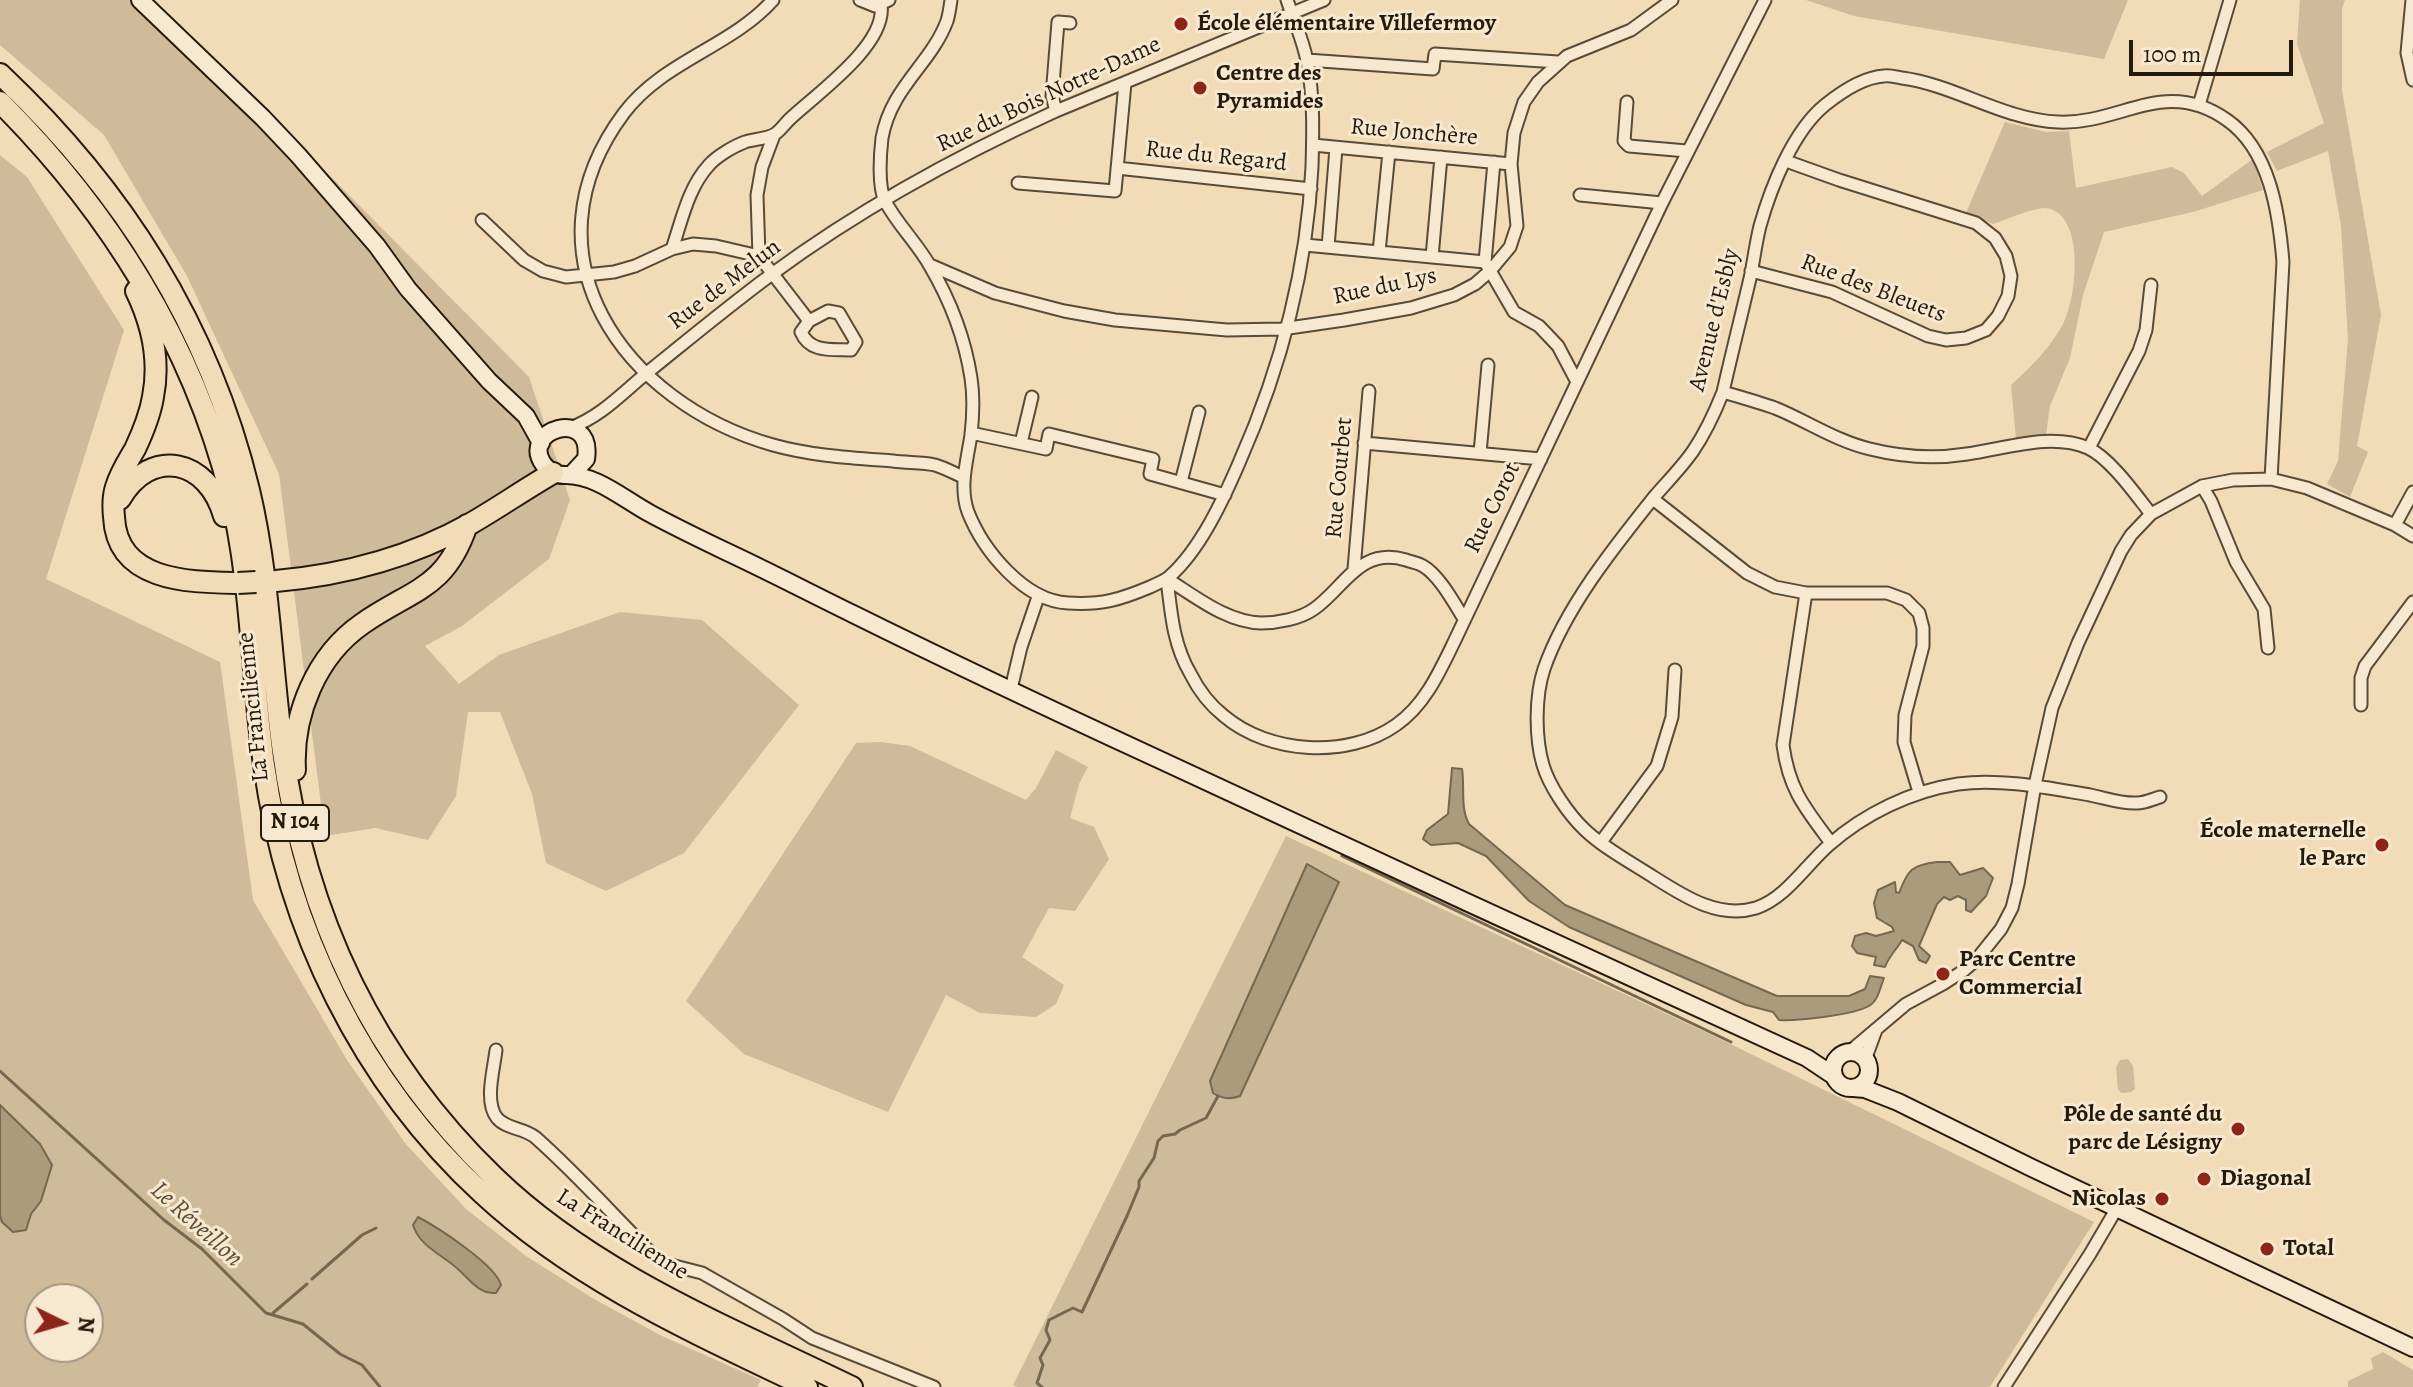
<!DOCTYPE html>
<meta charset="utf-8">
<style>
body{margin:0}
#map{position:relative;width:2413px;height:1387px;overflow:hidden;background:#f2dbb7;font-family:Alegreya,serif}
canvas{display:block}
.north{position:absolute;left:24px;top:1283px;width:80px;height:80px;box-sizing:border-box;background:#f7e8d0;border:2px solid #a39682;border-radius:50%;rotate:95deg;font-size:22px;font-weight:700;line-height:32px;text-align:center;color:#251b0c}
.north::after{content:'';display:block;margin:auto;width:28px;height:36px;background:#8f2418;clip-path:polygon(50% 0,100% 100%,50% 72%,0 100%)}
.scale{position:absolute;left:2129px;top:40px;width:164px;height:36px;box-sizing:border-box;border:4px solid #251b0c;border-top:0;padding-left:10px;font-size:24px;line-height:28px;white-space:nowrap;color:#251b0c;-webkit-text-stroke:6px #f7e8d0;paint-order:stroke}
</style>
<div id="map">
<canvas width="2413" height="1387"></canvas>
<div class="north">N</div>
<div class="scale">100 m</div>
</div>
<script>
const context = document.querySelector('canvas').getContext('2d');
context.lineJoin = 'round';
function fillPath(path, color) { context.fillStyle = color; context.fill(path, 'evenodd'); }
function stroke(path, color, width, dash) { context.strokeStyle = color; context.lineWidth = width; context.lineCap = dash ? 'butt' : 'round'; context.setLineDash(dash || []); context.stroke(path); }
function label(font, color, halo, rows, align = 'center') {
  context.font = font + ' Alegreya,serif'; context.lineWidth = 6; context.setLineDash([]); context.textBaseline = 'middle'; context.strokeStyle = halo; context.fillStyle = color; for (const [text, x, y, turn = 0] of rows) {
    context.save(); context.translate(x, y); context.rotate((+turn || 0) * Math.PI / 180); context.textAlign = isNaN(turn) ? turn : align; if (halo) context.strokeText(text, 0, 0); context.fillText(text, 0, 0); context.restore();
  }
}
fillPath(new Path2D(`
 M0,0h148l100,93 281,284 41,123 -21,59 -87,67 -37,20 34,38 40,-29 121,-43 82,8 97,85 -115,148 -78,38 -60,-28 -14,-69 -32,-82h-32l-12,84 -28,44 -53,-12 -50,8 -46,-362 -92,-198 -83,-141 -104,-90z
 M1806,0h322l-24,59 -250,-43z
 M2300,0h45l-3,8v82l39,225 -24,131 11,6 -18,45 -23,-13 11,-23 10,-122 -7,-113 -13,-75 -51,20 -10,-19 57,-29 -27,-79z
 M2005,122l41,10 23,-1 7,57 96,-21 12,6 18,23 51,-37 10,31 -70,22 -89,20 -21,63 -13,63 -20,48 -4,29 -30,4 -5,-54c23,-21 37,-35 52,-61 14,-26 23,-110 -17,-116 -11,-1 -41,12 -53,16l-27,-11z
 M0,155l27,22 97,153 -78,249 174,83 33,238 94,160 58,83 61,66 60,47 68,43 68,37 99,44 -4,7h-757zM40,1299h48v48h-48z
 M881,742l29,4 116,54 10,-12 20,-38 32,17 -9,17 -9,34 24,9 15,32 -34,52 -26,-3 -27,49 42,28 -8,19 -20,13 -56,-4 -34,-18 -58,117 -144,-58 -58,-53 170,-258z
 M1286,836l426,199 382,187 -104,165h-973l-4,-2z
 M2128,1059l5,7 2,23 -4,3 -9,1 -4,-3 -2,-23 4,-7z
 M2383,1352l30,18v17h-65v-6l25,-12 -2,-11z`), '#cfba9a');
const water = new Path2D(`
 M1452,768l10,1c3,19 -2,39 7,55l96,81 212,91h72l16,-7 5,-13 14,2c-4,10 -6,23 -15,28 -16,9 -71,15 -90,14l-6,-8 -27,-7 -177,-78 -40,-26 -43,-45 -28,-13 -27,2 -8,-6 4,-9 21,-16z
 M1937,862h13l10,13 23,-7 10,10 -7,18 -15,16 -5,-2v-10l-8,-4 -8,4 -6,-3 -7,7 -18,42 11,10 -4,7 -7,-3 -6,-14 -11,-6c-5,9 -13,16 -17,27l-11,-2 2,-8 -19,-4 -5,-7 3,-10 11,-3 10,3 18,-5 -2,-4 -15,-9 -3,-15 4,-13 17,-8 1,10 3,1c9,-23 12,-28 38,-31z
 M1307,864l32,18 -99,214c-10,4 -18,3 -27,-3l-3,-12z
 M0,1105l40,39 12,21 -11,36 -10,13 -5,16 -13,2 -11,-10 -2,-6z
 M418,1217c19,10 78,48 83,68l-5,8c-17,1 -26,-13 -37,-23 -16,-15 -39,-23 -46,-45z`);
fillPath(water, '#ac9a7d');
stroke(water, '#766750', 2);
stroke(new Path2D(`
 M1342,856l389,186
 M0,1071l164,149 38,29 64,64 37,11 37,30 22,11 18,22
 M312,1279l50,-44 14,-7
 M273,1313l34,-29
 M1042,1387l-5,-4 6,-18 -3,-7 10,-18 -4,-10 3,-10 24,-12 9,4 45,-96 12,-29v-6l15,-23 4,-17 5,-5 12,-2 5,-4 26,-12 12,-22`), '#766750', 3);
const street = new Path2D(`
 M773,0c-42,47 -110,61 -149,113 -106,142 0,290 149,332 39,11 80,13 120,16 14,2 29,1 42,4 10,3 19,8 28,12
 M860,0l15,6 14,-6
 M951,0c-1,7 -2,15 -4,21 -16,43 -56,66 -65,117 -2,17 -4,49 3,63 12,23 32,42 45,65 20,34 35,73 41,112 3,19 2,39 0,57 -4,26 -12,52 -3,77 15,38 56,89 100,91 34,2 51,-3 82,-16 6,-3 14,-6 19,-10 31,-27 54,-77 70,-114 42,-95 68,-193 73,-296 1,-34 2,-72 -5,-106 -4,-21 -13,-41 -20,-61
 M2412,0l-5,53 6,27
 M1307,60l126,9 2,-15 123,8
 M1627,102l-3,39 5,5 58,5
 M2199,105l31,-105
 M1056,111l-4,-15 6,-74 12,1
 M774,135l-12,32 -5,28 2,61 50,65
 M1313,145l198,19
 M1117,168l194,21
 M1018,183l97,8 10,-108
 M1580,195l82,8
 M482,220l42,40 19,11 23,6 48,-5 21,-6 37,-17 21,-5 23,2 43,10
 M1305,245l180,17 29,50 25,14 19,20 19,36
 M1328,247l8,-99
 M672,249c10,-29 16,-61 37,-84 8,-9 25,-19 36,-23 9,-3 22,-3 30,-8 6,-4 11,-12 17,-17 26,-24 95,-73 89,-112
 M1379,252l10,-100
 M1432,257l9,-100
 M1485,262l9,-100
 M930,265l65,28 69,18 51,9 112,10 55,-1 62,-9 67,-12 43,-13 21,-11 15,-13 20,-24 7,-21 -6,-62 3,-31 10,-31 14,-20 29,-26 64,-26 41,-30
 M1751,271l81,21 96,44 18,4 20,-2 20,-8 12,-14 10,-20 3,-20 -5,-20 -11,-18 -19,-15 -137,-43 -53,-19
 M828,311l11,2 17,29 -5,8c-20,-1 -41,3 -50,-18l8,-11z
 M1723,392c17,5 35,10 52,16 32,13 61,33 95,41 32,8 65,10 97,5 38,-5 84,-22 121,-6 22,10 48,47 63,66
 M570,428c32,-12 52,-35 78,-56 41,-33 82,-67 124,-98 88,-65 185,-118 284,-163l268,-111
 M971,433l75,16 3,-15 104,25 -3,15 75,21
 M1021,443l11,-46
 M1364,443l177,16
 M2089,448l50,-97 7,-21 5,-45
 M1480,453l8,-88
 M1181,482l18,-70
 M2202,486l9,15 25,61 28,47 4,39
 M1653,499l94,74 28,14 31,6h81l19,7 13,13 4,15v18l-18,69 -1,27 15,50
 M2395,525l18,-33
 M1354,569l15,-178
 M1167,579c4,33 6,65 23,94 8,16 20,32 34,43 45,38 124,43 172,9 29,-20 44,-54 59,-85l207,-437 103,-203
 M1167,579c28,17 59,43 94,44 16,0 39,-4 53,-14 30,-21 46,-63 92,-49 5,2 13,3 17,6 16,9 31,37 41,53
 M1806,593l-23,152c6,45 22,63 48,98
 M1011,689l10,-42 17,-50
 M2361,705v-27l4,-12 48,-64
 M2160,797c-7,2 -15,6 -23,6 -15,1 -32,-5 -47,-8 -42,-7 -90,-17 -132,-11 -47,7 -94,30 -129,61 -23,20 -43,53 -73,63 -37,11 -71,-11 -101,-30 -23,-15 -50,-29 -70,-48 -16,-15 -36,-44 -42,-65 -8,-27 -8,-69 1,-96 21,-61 70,-122 110,-172 13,-15 28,-30 39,-46 13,-19 22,-39 30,-59 9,-40 19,-79 28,-118 3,-16 5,-32 9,-48 11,-39 33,-95 65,-121 15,-12 39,-28 59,-29 5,-1 12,1 18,2 53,7 102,42 156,44 63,3 106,-46 169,-2 43,30 52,93 56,142l-12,217
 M1601,842l56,-76 15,-49 3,-47
 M496,1050c-2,19 -12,52 1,68 9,11 27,10 38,19 42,37 80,80 119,119l13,8 35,9 81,46 29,19 122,49
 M1848,1053l58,-49 37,-20 20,-13 14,-12 24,-30 11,-21 6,-24 17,-99 17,-77 26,-65 43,-92 10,-16 20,-21 51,-28 31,-6 38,-1 36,9 88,37 18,11
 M1865,1060l11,-30
 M2004,1387l86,-133 27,-46`);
const secondary = new Path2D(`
 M140,0l123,118 35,37 79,91 31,43 81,92 37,35 15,27
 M573,473l13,-14c8,-53 -68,-29 -42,6 5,6 12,10 20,10 32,-1 59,24 87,39 24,13 49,25 74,37 43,20 85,42 128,63 101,50 203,98 305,145 216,101 432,200 649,299l27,18
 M1833 1070a18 18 0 1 1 36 0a18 18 0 1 1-36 0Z
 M1853,1088l12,1 33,13 134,66 381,180`);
const highway = new Path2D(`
 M0,74c123,116 209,251 249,416 20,84 22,170 33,255 22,167 90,314 212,432 100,97 235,150 358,210
 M0,102c109,109 192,241 230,391 22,89 21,181 34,272 23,163 97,317 219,429 94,87 210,138 324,193
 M136,291c16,33 24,70 17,106 -3,18 -10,35 -18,52 -7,12 -15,24 -19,38 -3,9 -3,20 -2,30 3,65 75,65 124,66
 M120,499c31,-53 88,-40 104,17
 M276,581c67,-6 135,-24 194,-57 28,-16 55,-35 83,-51
 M295,770c-3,-55 21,-114 67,-146 50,-35 83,-34 105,-99`);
stroke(street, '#584b37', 15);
stroke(secondary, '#251b0c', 20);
stroke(highway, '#251b0c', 24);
stroke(street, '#f7e8d0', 11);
stroke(secondary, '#f7e8d0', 16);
stroke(highway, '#f2dbb7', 20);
const highwayBridge = new Path2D(`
 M238,583l18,-1`);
stroke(highwayBridge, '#251b0c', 24, []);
stroke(highwayBridge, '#f2dbb7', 20);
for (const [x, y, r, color] of [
 [1181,24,8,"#8f2418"],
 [1200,88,8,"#8f2418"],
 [2382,845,8,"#8f2418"],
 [1943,974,8,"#8f2418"],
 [2238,1129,8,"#8f2418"],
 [2204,1179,8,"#8f2418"],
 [2162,1199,8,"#8f2418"],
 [2267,1249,8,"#8f2418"]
]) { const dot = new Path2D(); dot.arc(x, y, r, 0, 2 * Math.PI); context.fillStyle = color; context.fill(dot); stroke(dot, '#f7e8d0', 3); }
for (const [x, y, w] of [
 [295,823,68]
]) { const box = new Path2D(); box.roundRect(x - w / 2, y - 18, w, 36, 6); context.fillStyle = '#f7e8d0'; context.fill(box); stroke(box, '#251b0c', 2); }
label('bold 22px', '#251b0c', null, [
 ["N 104",295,823]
]);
label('bold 24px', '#251b0c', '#f7e8d0', [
 ["École élémentaire Villefermoy",1197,24],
 ["Centre des",1216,74],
 ["Pyramides",1216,102],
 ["École maternelle",2366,831,"right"],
 ["le Parc",2366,859,"right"],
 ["Parc Centre",1959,960],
 ["Commercial",1959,988],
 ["Pôle de santé du",2222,1115,"right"],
 ["parc de Lésigny",2222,1143,"right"],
 ["Diagonal",2220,1179],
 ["Nicolas",2146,1199,"right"],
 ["Total",2283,1249]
], 'left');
label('24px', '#251b0c', '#f7e8d0', [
 ["Rue du Bois Notre-Dame",1049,95,-25],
 ["Rue Jonchère",1414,133,5],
 ["Rue du Regard",1216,157,6],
 ["Rue de Melun",725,285,-37],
 ["Rue du Lys",1385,287,-12],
 ["Rue des Bleuets",1873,289,21],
 ["Avenue d'Esbly",1715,320,-76],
 ["Rue Courbet",1340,478,-85],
 ["Rue Corot",1493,508,-64],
 ["La Francilienne",254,707,-96],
 ["La Francilienne",622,1235,32]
]);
label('italic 26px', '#5b4e39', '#f7e8d0', [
 ["Le Réveillon",196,1225,42]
]);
</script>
